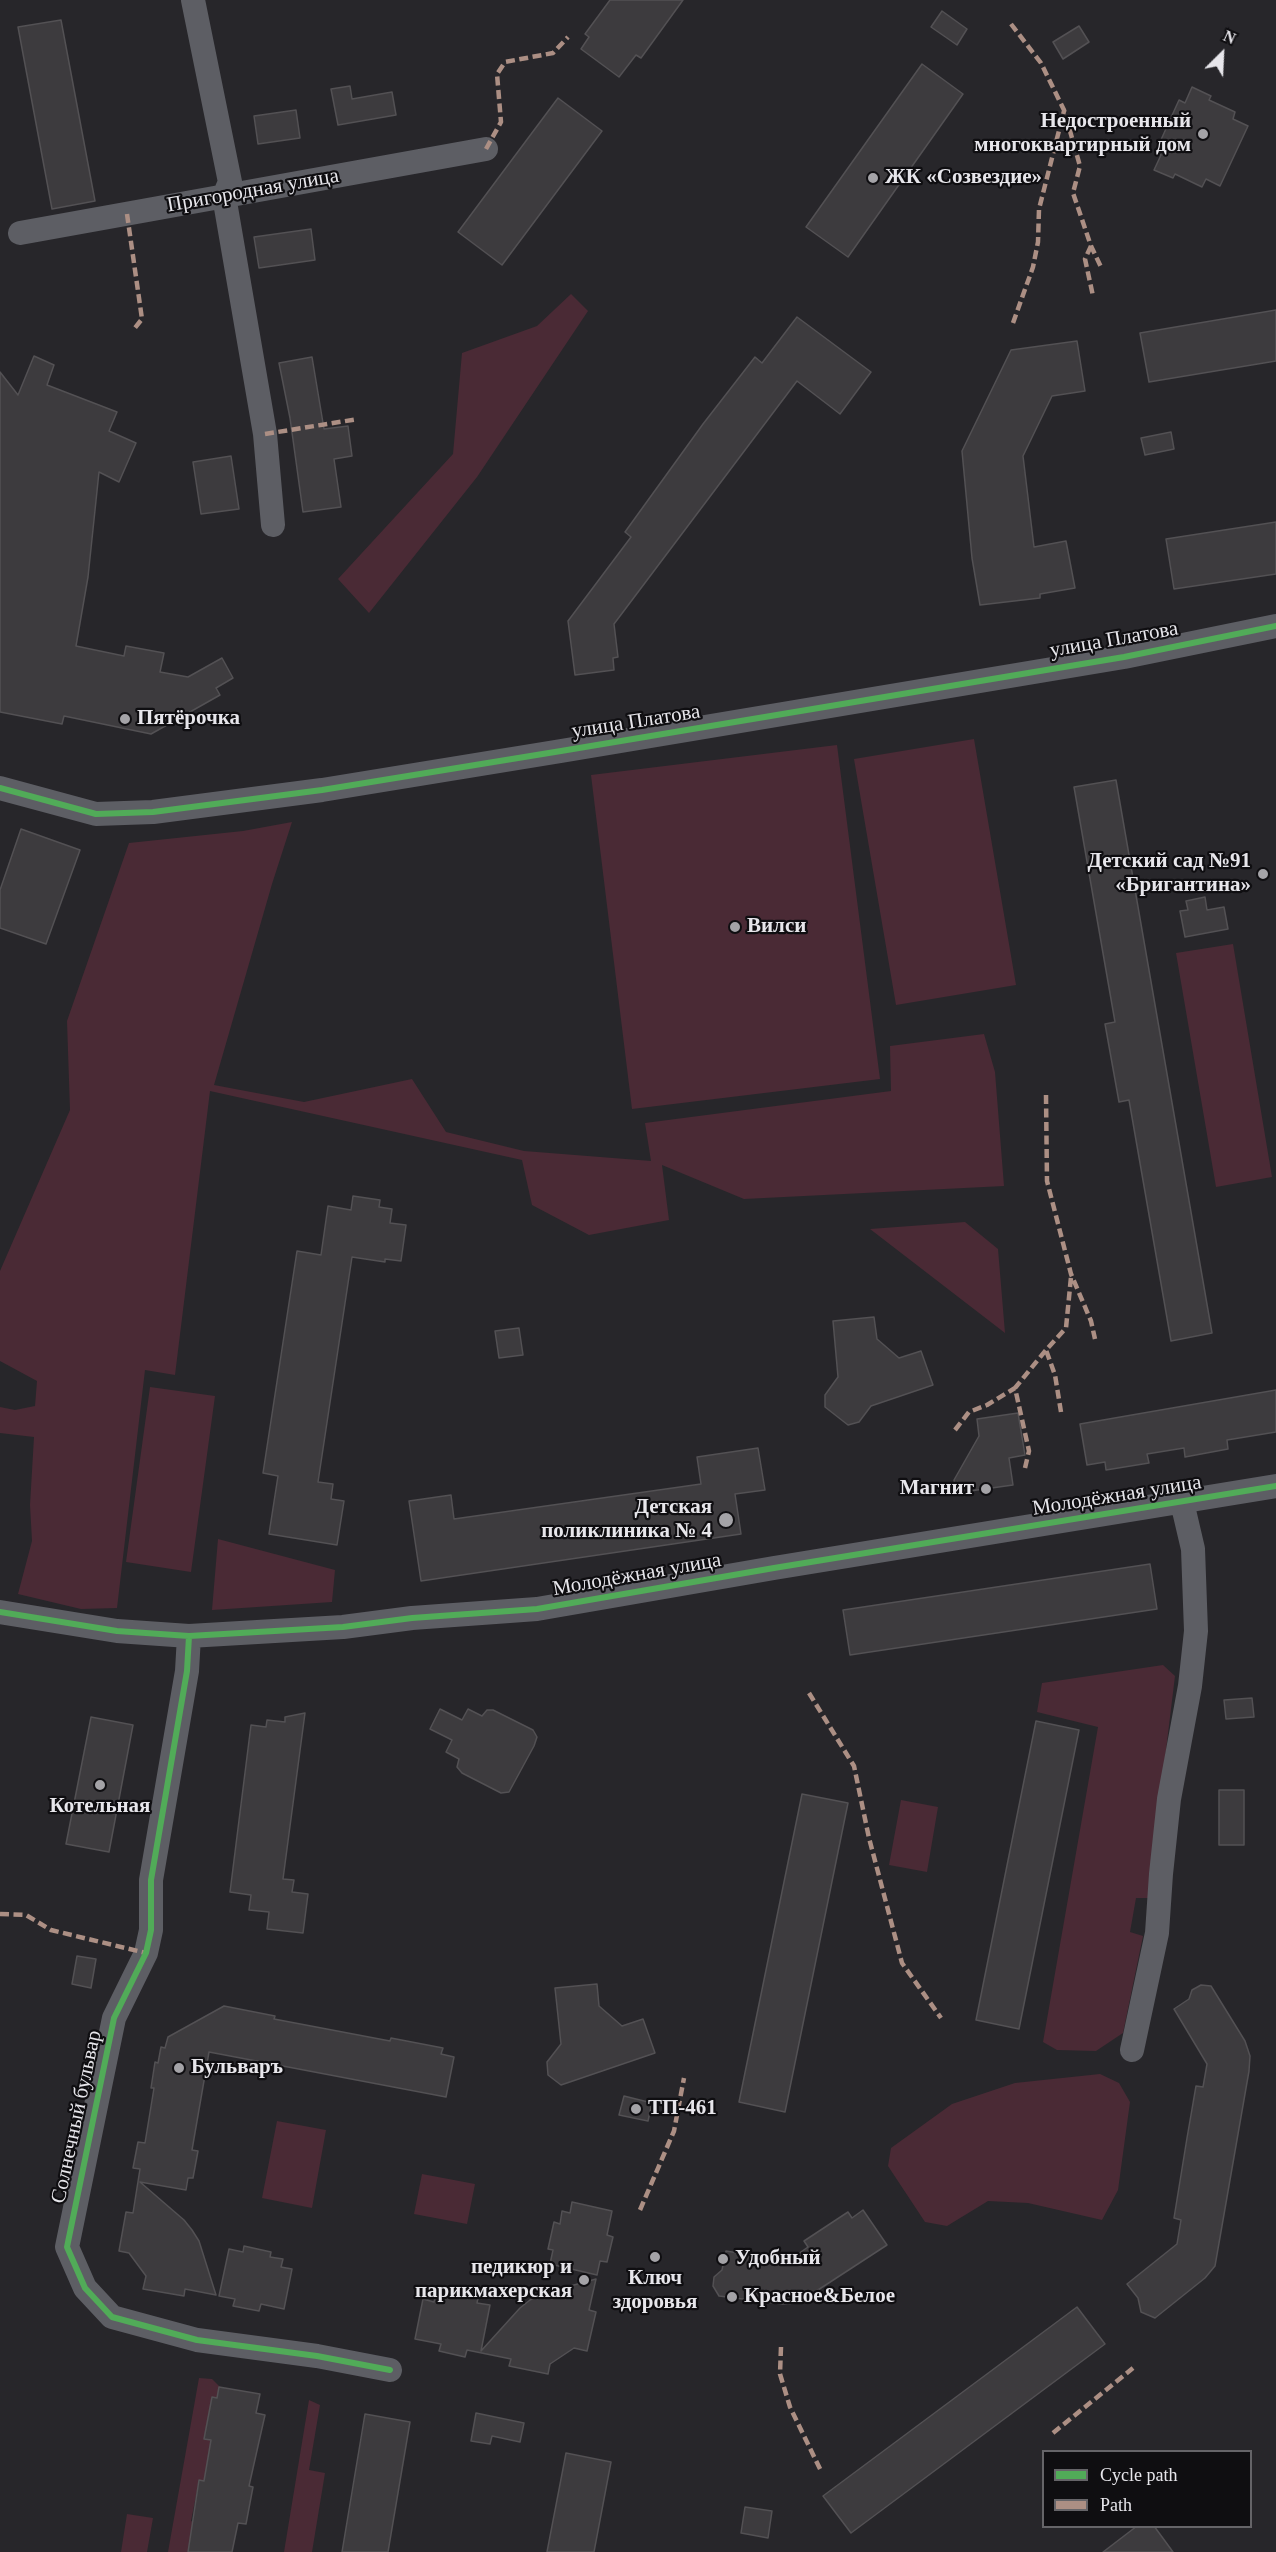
<!DOCTYPE html>
<meta charset="utf-8">
<style>
body{margin:0}
#map{position:relative;width:1276px;height:2552px;overflow:hidden;background:#27262a;font-family:"Times New Roman",serif}
canvas{display:block}
.legend{position:absolute;left:1042px;top:2450px;width:210px;height:78px;box-sizing:border-box;background:#0f0e11;border:2px solid #656468;margin:0;padding:8px 10px;list-style:none;font-size:18px;color:#e7e6eb}
.legend li{display:flex;align-items:center;gap:12px;height:30px}
.legend b{width:30px;border:2px solid #656468}
.north{position:absolute;left:1192px;top:24px;width:60px;height:60px;-webkit-text-stroke:4px #0f0e11;paint-order:stroke;rotate:24deg;font-size:16px;font-weight:700;line-height:24px;text-align:center;color:#e7e6eb}
.north::after{content:'';display:block;margin:auto;width:21px;height:27px;background:#e7e6eb;clip-path:polygon(50% 0,100% 100%,50% 72%,0 100%)}
</style>
<div id="map">
<canvas width="1276" height="2552"></canvas>
<ul class="legend">
<li><b style="height:8px;background:#51ab58"></b>Cycle path</li>
<li><b style="height:8px;background:#ac8f84"></b>Path</li>
</ul>
<div class="north">N</div>
</div>
<script>
const context = document.querySelector('canvas').getContext('2d');
context.lineJoin = 'round';
function fillPath(path, color) { context.fillStyle = color; context.fill(path, 'evenodd'); }
function stroke(path, color, width, dash) { context.strokeStyle = color; context.lineWidth = width; context.lineCap = dash ? 'butt' : 'round'; context.setLineDash(dash || []); context.stroke(path); }
function label(font, color, halo, rows, align = 'center') {
  context.font = font + ' "Times New Roman",serif'; context.lineWidth = 4.5; context.setLineDash([]); context.textBaseline = 'middle'; context.strokeStyle = halo; context.fillStyle = color; for (const [text, x, y, turn = 0] of rows) {
    context.save(); context.translate(x, y); context.rotate((+turn || 0) * Math.PI / 180); context.textAlign = isNaN(turn) ? turn : align; if (halo) context.strokeText(text, 0, 0); context.fillText(text, 0, 0); context.restore();
  }
}
fillPath(new Path2D(`
 M571,294l17,17 -111,166 -108,136 -31,-34 115,-125 9,-101 75,-27z
 M974,739l42,246 -120,20 -42,-246z
 M837,745l43,334 -248,30 -41,-334z
 M292,822l-20,62 -58,201 90,17 108,-23 34,53 78,19 127,10 -6,-38 246,-32 -1,-45 94,-12 11,38 9,114 -260,13 -82,-34 7,55 -80,15 -57,-30 -10,-45 -312,-69 -35,284 -30,-5 -28,238 -36,1 -63,-15 14,-53 -2,-36 4,-68 -34,-4v-26l15,3 20,-4 2,-25 -37,-20v-90l70,-161 -3,-89 62,-178 114,-12z
 M1233,944l39,233 -56,10 -40,-234z
 M965,1222l33,27 7,84 -135,-104z
 M150,1387l65,9 -24,176 -65,-10z
 M218,1539l117,31 -3,32 -120,8z
 M1163,1665l12,11 -27,222h-12l-6,34 13,4 -20,97 -27,18 -39,-1 -14,-8 55,-315 -61,-15 5,-29z
 M901,1800l37,7 -11,65 -38,-7z
 M1100,2074l19,9 11,19 -12,88 -16,30 -74,-17 -40,-2 -41,25 -22,-4 -37,-56 3,-18 61,-44 63,-21z
 M277,2121l49,9 -14,78 -50,-10z
 M422,2174l53,10 -8,40 -53,-10z
 M199,2378l13,1 8,8 -3,11 -5,-1 -7,42 6,1 -7,41h-5l-8,40 6,2 -9,29h-20z
 M309,2400l11,5 -11,65 16,3 -13,79h-28z
 M127,2514l26,4 -6,34h-26z`), '#4a2a35');
const building = new Path2D(`
 M610,0h73l-42,58 -5,-3 -17,22 -38,-28 8,-12 -4,-3z
 M942,11l25,18 -10,16 -26,-18z
 M61,20l34,181 -43,8 -34,-182z
 M1079,26l10,16 -26,17 -10,-17z
 M922,64l41,30 -115,163 -42,-30z
 M350,86l2,13 40,-7 4,23 -58,10 -7,-36z
 M1192,87l19,9 -2,4 26,12 -2,7 15,7 -28,60 -14,-7 -4,8 -27,-13 -2,4 -19,-8 7,-15 -6,-2 24,-53 6,3z
 M558,98l44,33 -100,134 -44,-33z
 M296,110l4,28 -42,6 -4,-28z
 M311,229l4,31 -56,8 -5,-31z
 M1276,310v51l-127,21 -9,-49z
 M797,317l74,55 -31,42 -43,-33 -183,243 4,33 -5,1 1,12 -39,5 -7,-54 63,-84 -6,-5 78,-108 52,-67 7,6z
 M1077,341l8,50 -33,5 -29,60 11,91 32,-6 9,47 -35,6v4l-60,7 -8,-47 -10,-107 49,-101z
 M34,356l20,9 -7,20 70,27 -8,19 27,12 -17,39 -20,-10 -11,105 -12,69 48,10 2,-10 38,7 -4,19 28,5 34,-19 11,20 -17,10 4,7 -69,39 -87,-18 -2,8 -62,-12v-340l18,23z
 M312,357l12,72 24,-3 4,30 -18,3 7,48 -38,5 -13,-94 -11,-55z
 M1171,432l3,17 -29,6 -4,-17z
 M231,456l8,53 -38,5 -8,-52z
 M1276,522v52l-102,15 -8,-50z
 M1116,780l96,553 -41,8 -42,-241 -10,2 -14,-78 10,-2 -41,-235z
 M21,829l59,21 -34,94 -46,-16v-38z
 M1205,897l2,13 17,-3 4,22 -43,8 -5,-26 8,-1 -2,-9z
 M353,1196l27,4 -1,7 13,2 -2,14 16,2 -5,36 -16,-2v3l-33,-5 -34,225 15,2 -2,15 13,2 -7,44 -68,-11 9,-58 -15,-3 34,-222 24,4 7,-49 23,4z
 M874,1317l3,22 22,19 22,-7 12,34 -62,21 -12,16 -11,3 -23,-18v-12l13,-18 -5,-56z
 M519,1328l4,27 -24,3 -4,-27z
 M1276,1390v42l-49,8 1,9 -43,8 -1,-9 -37,6 2,9 -43,7 -1,-8 -18,3 -7,-41z
 M1018,1413l7,42 -16,3 4,27 -57,8 -2,-13 25,-44 -2,-17z
 M758,1448l7,42 -30,4 6,40 -320,47 -12,-80 42,-6 3,24 247,-35 -4,-27z
 M1150,1564l7,45 -307,46 -7,-45z
 M1252,1698l2,19 -28,2 -2,-19z
 M440,1709l22,11 6,-11 14,7 5,-6h6l40,20 4,7 -3,9 -25,46 -8,1 -39,-20 -5,-6 2,-8 -13,-7 6,-12 -22,-11z
 M305,1713l-22,166 11,1 -2,12 16,2 -5,39 -36,-4 2,-17 -20,-2 2,-15 -21,-3 21,-167 15,2 1,-7 18,2v-5z
 M91,1717l42,8 -24,127 -43,-8z
 M1036,1721l43,9 -60,299 -43,-9z
 M1219,1790h25v55h-25z
 M802,1794l46,9 -63,309 -46,-10z
 M77,1956l19,3 -5,29 -19,-4z
 M597,1984l2,22 23,20 21,-7 12,34 -94,32 -13,-10 -1,-13 14,-18 -6,-56z
 M1201,1985l10,1 34,55 5,15 -1,15 -34,195 -10,12 -50,40 -14,-6 -3,-14 -11,-14 50,-40 4,-24 -7,-2 13,-80 9,-52 7,1 4,-23 -33,-55 15,-10 3,-9z
 M224,2006l51,10 -1,3 116,22 1,-3 52,10 -2,6 13,3 -8,40 -237,-45 -17,98 6,1 -5,27h-5l-2,12 -46,-8 44,38 8,10 7,11 17,54 -31,-6 -1,7 -41,-7 3,-13 -17,-23 -10,-2 7,-39 7,1 7,-44 -7,-1 5,-26 7,1 9,-55h-3l4,-26 3,1 3,-16 4,1 3,-11z
 M624,2096l28,7 -4,18 -29,-6z
 M572,2202l40,9 -5,24 6,2 -6,25 -7,-1 -3,14 -47,-11 3,-14 -5,-1 6,-27 6,2 2,-13 8,2z
 M863,2210l24,35 -89,58 -16,1 -63,-8 -6,-10 1,-9 8,-7 4,-19 62,10 20,-14 -4,-6 44,-29 4,6z
 M244,2246l27,6 -1,5 13,2 -2,8 11,2 -8,40 -23,-5 -2,7 -26,-5 2,-7 -16,-3 10,-47 14,3z
 M596,2279l-7,31 7,2 -9,39 -13,-3 -24,16 -2,10 -39,-8 2,-7 -44,-9 -2,7 -26,-6 2,-7 -26,-5 8,-40 11,3 2,-8 14,3 1,-5 14,3 13,3 -1,5 13,2 -9,46 39,-43 10,-8 11,-6z
 M1077,2307l28,37 -254,189 -28,-37z
 M219,2387l41,7 -4,19 9,2 -16,71 4,1 -7,37 -8,-1 -6,29h-44l11,-72 5,1 7,-41 -7,-1 8,-42 5,1z
 M476,2413l48,10 -4,19 -28,-6 -2,8 -19,-3z
 M365,2414l45,8 -22,130h-46z
 M566,2453l45,9 -17,90h-47z
 M745,2507l27,4 -4,27 -27,-5z
 M1137,2526h17l19,26h-70z`);
fillPath(building, '#3d3b3e');
stroke(building, '#535154', 1.5);
stroke(new Path2D(`
 M193,0l37,182 -6,14 41,238 8,91
 M20,233l466,-84
 M0,788l96,26 57,-2 169,-22 239,-39 563,-94 152,-31
 M0,1612l117,19 72,5 154,-9 69,-9 125,-9 237,-41 502,-82
 M189,1636l-2,35 -36,209v50l-5,23 -32,65 -47,229 18,41 27,29 85,23 120,16 73,14
 M1132,2050l25,-117 4,-59 8,-75 21,-113 6,-55 -3,-82 -11,-47`), '#5d5e64', 24);
stroke(new Path2D(`
 M1011,24l30,39 23,47 16,56 -7,27 18,53 10,21
 M486,149l15,-27 -4,-48 8,-12 48,-9 15,-16
 M127,214l15,105 -8,10
 M1091,246l-6,13 8,37
 M1013,323l20,-56 5,-25 1,-33 25,-98
 M265,434l93,-15
 M1046,1095l1,86 24,93 20,47 4,18
 M1061,1412l-6,-37 -9,-25 20,-22 5,-51
 M955,1430l14,-18 18,-7 28,-17
 M1025,1468l4,-17 -14,-63 31,-38
 M809,1693l45,73 15,72 33,125 39,55
 M0,1914l26,1 25,15 95,23
 M640,2210l34,-79 10,-53
 M781,2347l-1,27 10,33 31,64
 M1053,2433l80,-65`), '#ac8f84', 4.5, [9, 4.5]);
stroke(new Path2D(`
 M0,788l96,26 57,-2 169,-22 239,-39 563,-94 152,-31
 M0,1612l117,19 72,5 154,-9 69,-9 125,-9 237,-41 502,-82
 M189,1636l-2,35 -36,209v50l-5,23 -32,65 -47,229 18,41 27,29 85,23 120,16 73,14`), '#51ab58', 6);
for (const [x, y, r, color] of [
 [1203,134,6,"#a4a3a7"],
 [873,178,6,"#a4a3a7"],
 [125,719,6,"#a4a3a7"],
 [1263,874,6,"#a4a3a7"],
 [735,927,6,"#a4a3a7"],
 [986,1489,6,"#a4a3a7"],
 [726,1520,8,"#a4a3a7"],
 [100,1785,6,"#a4a3a7"],
 [179,2068,6,"#a4a3a7"],
 [636,2109,6,"#a4a3a7"],
 [655,2257,6,"#a4a3a7"],
 [723,2259,6,"#a4a3a7"],
 [584,2280,6,"#a4a3a7"],
 [732,2297,6,"#a4a3a7"]
]) { const dot = new Path2D(); dot.arc(x, y, r, 0, 2 * Math.PI); context.fillStyle = color; context.fill(dot); stroke(dot, '#0f0e11', 2); }
label('bold 21px', '#e7e6eb', '#0f0e11', [
 ["Недостроенный",1191,122,"right"],
 ["многоквартирный дом",1191,146,"right"],
 ["ЖК «Созвездие»",885,178],
 ["Пятёрочка",137,719],
 ["Детский сад №91",1251,862,"right"],
 ["«Бригантина»",1251,886,"right"],
 ["Вилси",747,927],
 ["Магнит",974,1489,"right"],
 ["Детская",712,1508,"right"],
 ["поликлиника № 4",712,1532,"right"],
 ["Котельная",100,1807,"center"],
 ["Бульваръ",191,2068],
 ["ТП-461",648,2109],
 ["Удобный",735,2259],
 ["педикюр и",572,2268,"right"],
 ["парикмахерская",572,2292,"right"],
 ["Ключ",655,2279,"center"],
 ["здоровья",655,2303,"center"],
 ["Красное&Белое",744,2297]
], 'left');
label('21px', '#e7e6eb', '#0f0e11', [
 ["Пригородная улица",253,191,-10],
 ["улица Платова",1114,640,-10],
 ["улица Платова",636,722,-9],
 ["Молодёжная улица",1117,1496,-9],
 ["Молодёжная улица",637,1575,-10],
 ["Солнечный бульвар",77,2117,-78]
]);
</script>
